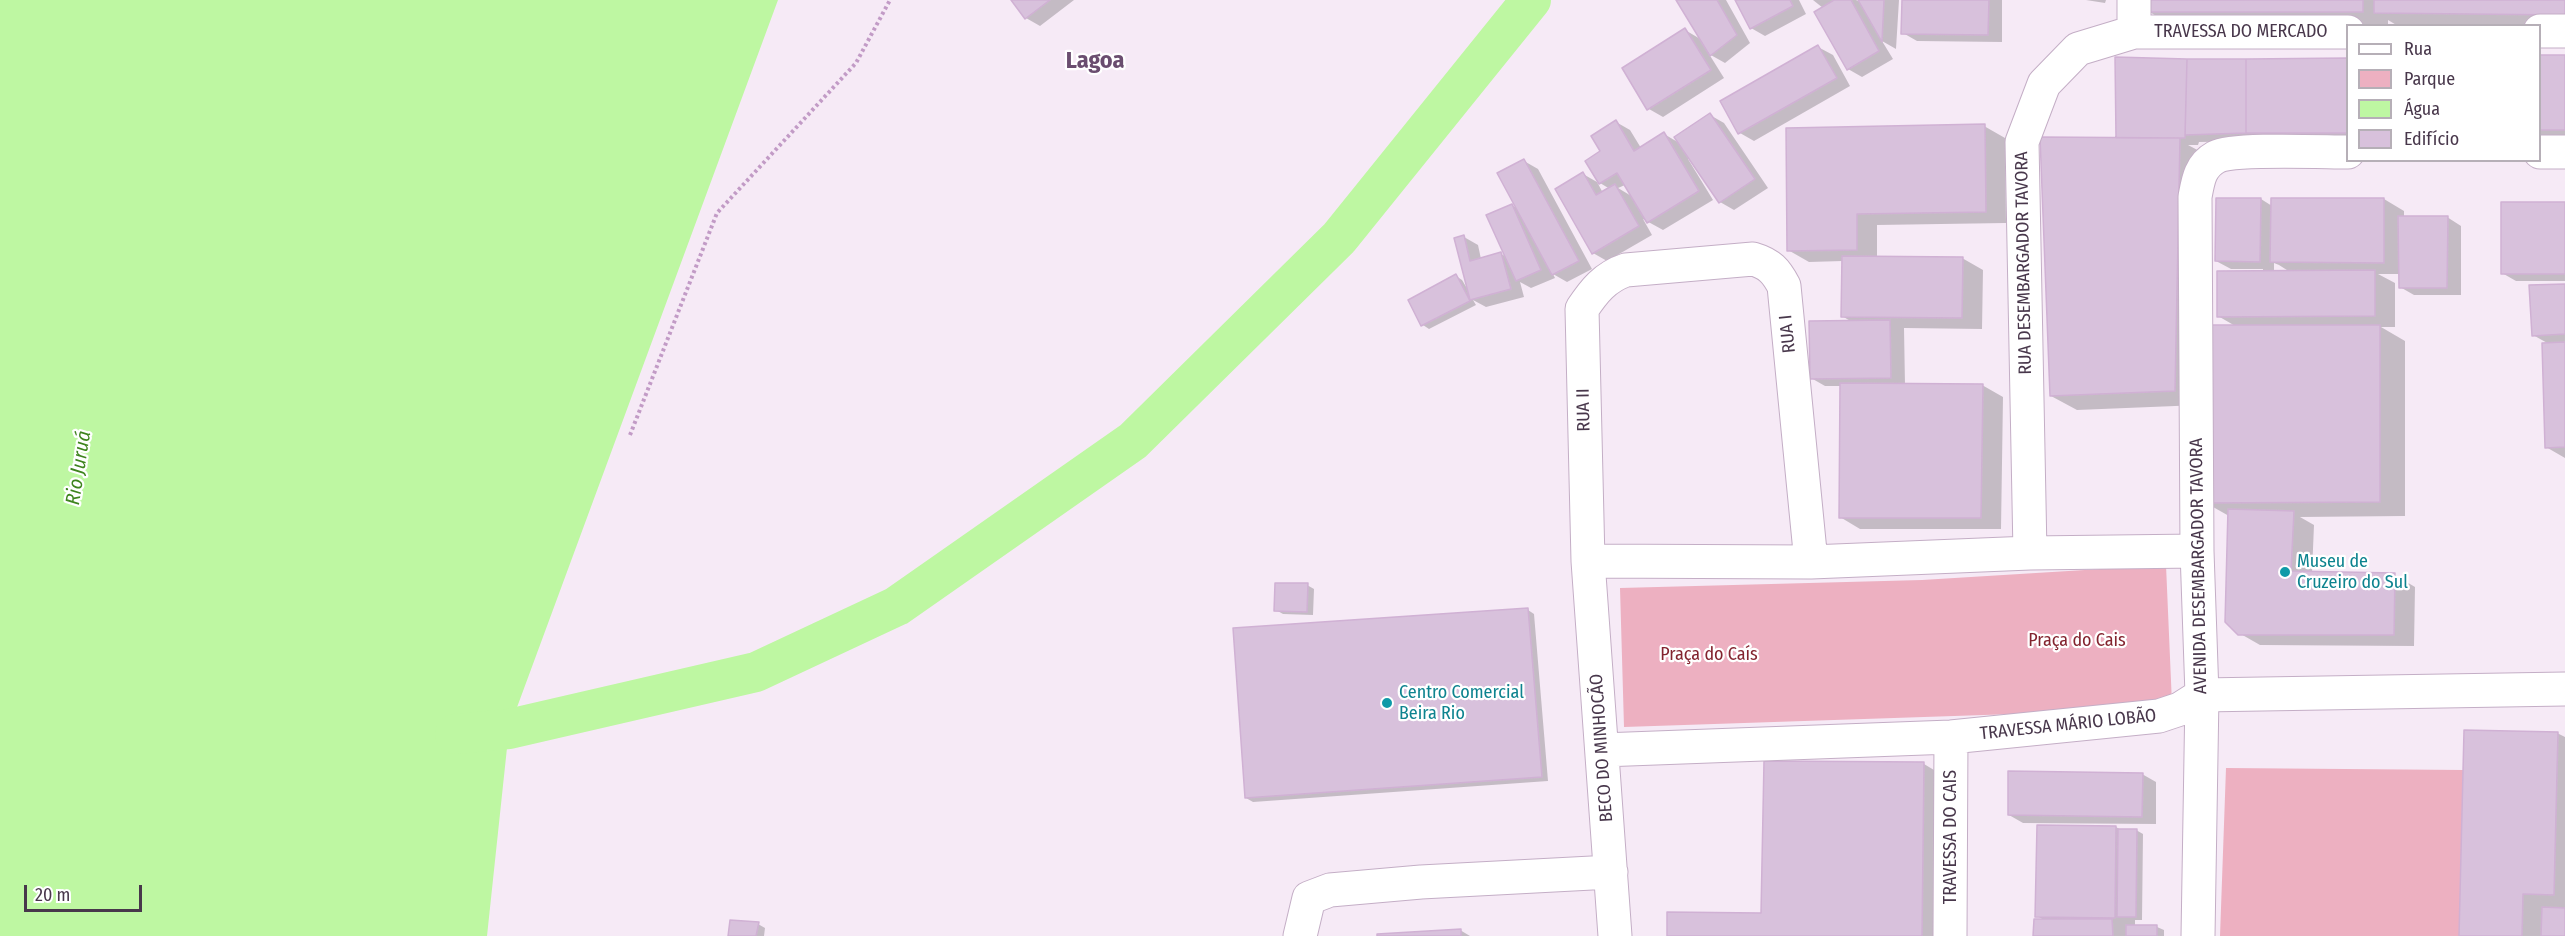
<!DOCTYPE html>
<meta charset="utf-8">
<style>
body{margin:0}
#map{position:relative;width:2565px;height:936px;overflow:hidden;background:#f6eaf6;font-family:"Fira Sans Condensed",sans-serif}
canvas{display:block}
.legend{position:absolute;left:2346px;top:24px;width:195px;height:138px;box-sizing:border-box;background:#fff;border:2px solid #b6afb7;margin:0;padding:8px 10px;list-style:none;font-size:18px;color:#48374b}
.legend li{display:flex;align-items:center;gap:12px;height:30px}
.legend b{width:30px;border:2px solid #b6afb7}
.scale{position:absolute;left:24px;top:885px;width:118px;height:27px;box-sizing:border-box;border:3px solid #48374b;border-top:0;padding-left:8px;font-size:18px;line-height:21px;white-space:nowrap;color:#48374b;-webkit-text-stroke:4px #fff;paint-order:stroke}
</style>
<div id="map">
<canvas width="2565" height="936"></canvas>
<ul class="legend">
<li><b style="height:8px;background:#fff"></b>Rua</li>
<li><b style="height:16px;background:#edb0c1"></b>Parque</li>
<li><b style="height:16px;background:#bef7a2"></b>Água</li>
<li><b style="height:16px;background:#d8c1dc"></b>Edifício</li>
</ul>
<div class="scale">20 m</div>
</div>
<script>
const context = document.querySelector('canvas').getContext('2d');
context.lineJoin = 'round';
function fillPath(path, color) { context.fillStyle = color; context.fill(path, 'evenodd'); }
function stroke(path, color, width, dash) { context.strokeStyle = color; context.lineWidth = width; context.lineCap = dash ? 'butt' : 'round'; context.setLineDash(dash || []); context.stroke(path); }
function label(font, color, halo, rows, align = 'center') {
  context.font = font + ' "Fira Sans Condensed",sans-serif'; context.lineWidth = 4.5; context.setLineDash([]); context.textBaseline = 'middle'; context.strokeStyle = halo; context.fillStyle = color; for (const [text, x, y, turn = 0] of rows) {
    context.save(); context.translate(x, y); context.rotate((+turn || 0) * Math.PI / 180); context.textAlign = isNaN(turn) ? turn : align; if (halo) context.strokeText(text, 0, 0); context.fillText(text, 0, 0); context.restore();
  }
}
fillPath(new Path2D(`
 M2166,565l6,139 -38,6 -510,17 -4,-139 302,-8z
 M2226,768l238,2 -4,166h-240z`), '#edb0c1');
fillPath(new Path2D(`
 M0,0h778l-269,729 -22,207h-487z`), '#bef7a2');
fillPath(new Path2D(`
 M1012,0h62l-34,26 -14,-8z
 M1677,0h49l24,43 -25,20 -16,-9 15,24 -61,39 -14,-8 36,-79 17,10z
 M1737,0h62l7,14 -41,22 -14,-8z
 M1813,0h43l6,3 -2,-3h39l-3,49 -14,-8 11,18 -31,18 -14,-8 -25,-61z
 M1904,0h98v42l-85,-1 -14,-8z
 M2086,0h20l-1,3z
 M2148,0h417l-25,26h-142l-10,-6v6h-215l-25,-15z
 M1818,47l15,8 17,31 -96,55 -14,-8z
 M2565,56v85l-25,-4v-80z
 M2348,60v84l-86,-3 -63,1 -1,3h-10l17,9 -5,251 -123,5 -26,-14 67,-257z
 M1710,115l14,8 44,65 -34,22 -14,-8 -30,-44 -2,1 25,41 -50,30 -20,-11 9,16 -45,26 -14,-8 -10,-79 14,8 6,11 7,-4 -10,-6 2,-31 14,-30 14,8 11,18 23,-14 17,10zM1625,185l8,12 -15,-9z
 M1984,126l21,12 1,85 -129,2v33h85l21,12 -1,59 -78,-1 1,57h77l21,12 -2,132h-141l-20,-12 2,-131h-17l-14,-8 41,-56 -10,-6 1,-55 -34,1 -21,-12z
 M1524,161l14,8 54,100 -25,13 -14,-8 2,4 -24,10 -11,-6 4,15 -38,10 -13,-7 3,5 -47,24 -6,-4 -13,-24 46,-25 6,4 6,10 -4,-53 14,8 3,14 20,-5 6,3 5,-52 6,4z
 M2218,199h43l11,7 112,-7 20,12v6h43l14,9v69h-47l-14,-8v-13h-22l17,9v44h-14l24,14v175l-105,1 14,8 -2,48 83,2 20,12 -1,59 -154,-1 -21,-12 -10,-117 -23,-13 31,-176 -19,-11 45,-44v-3h-32l-15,-8zM2274,263l5,2 11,7h-16z
 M2565,204v77h-49l-14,-8z
 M2565,285v173l-19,-11 3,-103 -16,-9z
 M1307,585l7,4 -1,26 -30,-1 -7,-4z
 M1528,610l6,4 14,167 -295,21 -7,-4z
 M2557,733l8,4v199h-104z
 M1924,764l25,15 -2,157h-279l94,-22z
 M2142,774l14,8v42l-133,-1 -14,-8z
 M2116,827l5,3h15l7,4 -1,86h-7v6l22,1 7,3v6h-129l9,-16 -7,-4z
 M758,924l7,4 -1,8h-35z
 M1460,930l10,6h-92z`), '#0003');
stroke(new Path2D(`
 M455,734l54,-5 247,-57 141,-66 236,-165 206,-203 192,-238`), '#bef7a2', 40);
const building = new Path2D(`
 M1011,0h39l-25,19z
 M1676,0h41l20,35 -27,21z
 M1735,0h55l3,6 -43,23z
 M1834,0h17l28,51 -32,19 -33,-58z
 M1858,0h26l-2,42z
 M1902,0h87l-1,35 -87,-1z
 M2146,0h217v12h-217z
 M2374,0h191v15l-191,-2z
 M1685,28l26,42 -64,40 -25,-42z
 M1818,45l19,33 -99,56 -18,-33z
 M2540,55h25v75h-25z
 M2115,57l72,2 -2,79h-69z
 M2348,58v75h-102v-74z
 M2187,59h59v74l-61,2z
 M1710,113l45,66 -36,24 -45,-66z
 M1616,120l18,31 30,-19 35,59 -52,32 -30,-50 -18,11 -14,-23 15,-10 -9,-15z
 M1985,124l1,88 -129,2v36l-70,1 -1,-123z
 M2040,137l140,1 -5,253 -125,5z
 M1524,159l55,102 -27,14 -55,-102z
 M1583,172l13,23 19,-11 24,42 -47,28 -37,-65z
 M2216,198h45l-1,64 -45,-1z
 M2271,198h113v65l-114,-1z
 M2501,202h64v72h-64z
 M1512,204l29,66 -25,11 -30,-66z
 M2398,216h50l-1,72h-48z
 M1464,235l6,26 31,-9 10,37 -41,11 -16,-62z
 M1842,256l121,1 -1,61 -121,-1z
 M2375,270v46l-158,1v-46z
 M1456,274l14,27 -49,25 -13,-26z
 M2565,284v50l-33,2 -3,-51z
 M1890,320l1,58 -81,1 -1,-58z
 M2206,325h174v177l-175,1z
 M2565,342v105l-20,1 -3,-105z
 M1840,383l143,1 -2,134h-142z
 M2228,509l66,2 -3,60 104,2 -1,62h-156l-13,-13z
 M1275,583h33l-1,29 -33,-1z
 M1528,608l14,169 -297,21 -12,-170z
 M2464,730l94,2 -4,163 -31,-1 -1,42h-63z
 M1764,761l160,1 -2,174h-255v-24l94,1z
 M2008,771l135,2 -1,44 -134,-2z
 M2037,825l79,1 -1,92 -80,-1z
 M2118,829h19l-1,88h-19z
 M2542,907l23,1v28h-24z
 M2034,919h78l1,17h-80z
 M730,920l29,2 -3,14h-28z
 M2126,925h31v11h-31z
 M1461,929v7h-84v-2z`);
fillPath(building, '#d8c1dc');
stroke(building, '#d0b1d4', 1.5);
const minor = new Path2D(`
 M2134,0v32
 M2540,31h25
 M2540,152h25
 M2030,553l-8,-411 22,-58 34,-35 56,-17h214
 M1588,561l223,1 219,-9 167,-2
 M1602,750l349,-13 208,-21 21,-7 22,-14 363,-6
 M1300,936l9,-38 21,-8 91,-8 190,-10
 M1615,936l-27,-375 -6,-252c12,-18 23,-32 44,-39l127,-11c17,5 23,12 31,27l27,276
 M1950,936l1,-199
 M2198,936l4,-241 -5,-144 -2,-354c3,-17 5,-31 21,-40 18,-9 106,-5 132,-5`);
stroke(minor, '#c4aec6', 35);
stroke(new Path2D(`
 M630,435l87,-222 139,-150 34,-63`), '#c29bc6', 4, [3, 3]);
stroke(minor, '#fff', 33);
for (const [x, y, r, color] of [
 [2285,572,6,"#0f9aa8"],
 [1387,703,6,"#0f9aa8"]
]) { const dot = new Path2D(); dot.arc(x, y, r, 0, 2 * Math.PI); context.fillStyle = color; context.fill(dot); stroke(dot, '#fff', 2); }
label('18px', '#48374b', '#fff', [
 ["TRAVESSA DO MERCADO",2241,32],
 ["RUA DESEMBARGADOR TAVORA",2024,263,-91],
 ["RUA I",1788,334,-96],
 ["RUA II",1584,410,-91],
 ["AVENIDA DESEMBARGADOR TAVORA",2199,566,-91],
 ["TRAVESSA MÁRIO LOBÃO",2068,725,-6],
 ["BECO DO MINHOCÃO",1602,748,-94],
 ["TRAVESSA DO CAIS",1951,837,-90]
]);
label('18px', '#0d838f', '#fff', [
 ["Museu de",2297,562],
 ["Cruzeiro do Sul",2297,583],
 ["Centro Comercial",1399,693],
 ["Beira Rio",1399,714]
], 'left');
label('18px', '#83242f', '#fff', [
 ["Praça do Cais",2077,641],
 ["Praça do Caís",1709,655]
]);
label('italic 20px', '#3e841e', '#fff', [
 ["Rio Juruá",79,468,-81]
]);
label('bold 24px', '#6a4d6f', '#fff', [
 ["Lagoa",1095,61]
]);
</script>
